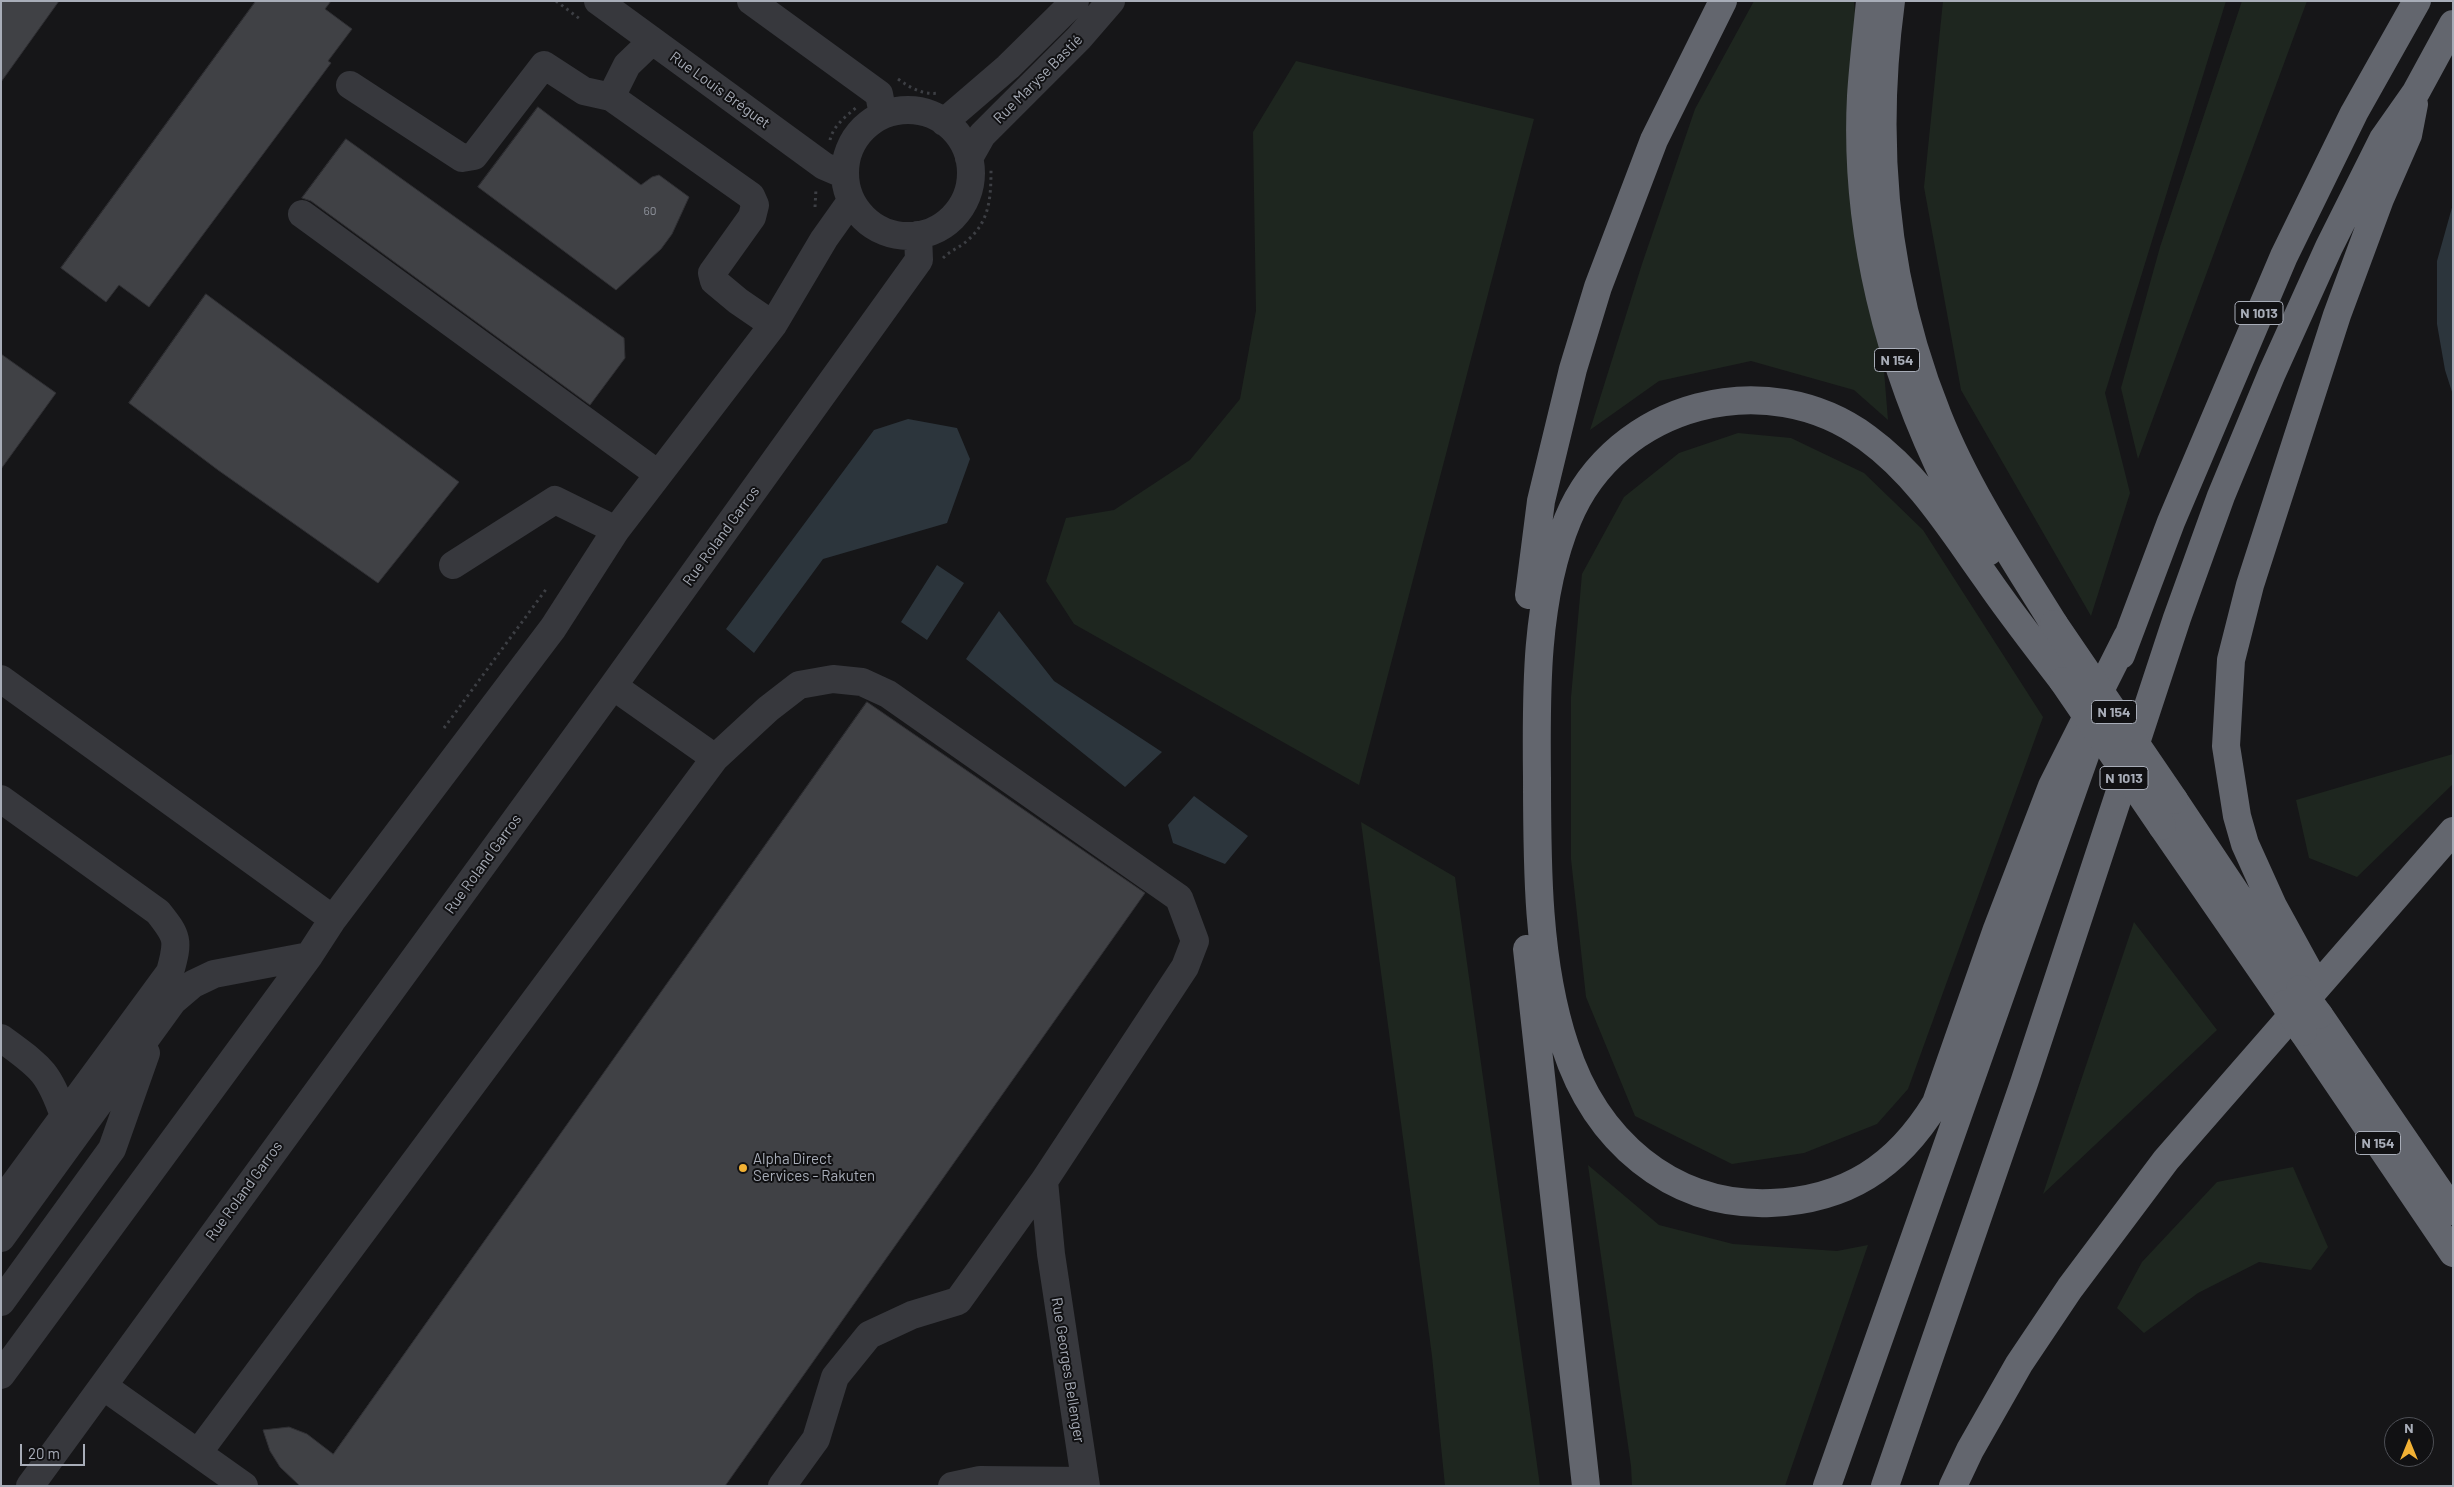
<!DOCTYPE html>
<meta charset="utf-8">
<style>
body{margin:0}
#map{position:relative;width:2454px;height:1487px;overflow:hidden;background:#161618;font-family:Barlow,sans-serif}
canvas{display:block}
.frame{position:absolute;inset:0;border:2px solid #a8adb8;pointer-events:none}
.north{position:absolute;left:2384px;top:1417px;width:50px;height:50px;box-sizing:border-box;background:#111113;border:1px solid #4d4f55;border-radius:50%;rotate:0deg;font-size:14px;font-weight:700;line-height:20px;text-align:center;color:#a8adb8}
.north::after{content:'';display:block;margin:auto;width:18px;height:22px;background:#f2b134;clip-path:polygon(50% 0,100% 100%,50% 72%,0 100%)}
.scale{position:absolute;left:20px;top:1444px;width:65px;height:22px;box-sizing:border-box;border:2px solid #a8adb8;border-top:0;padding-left:6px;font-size:15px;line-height:18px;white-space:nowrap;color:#a8adb8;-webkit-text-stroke:4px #111113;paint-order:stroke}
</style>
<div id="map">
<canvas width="2454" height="1487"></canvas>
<div class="frame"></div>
<div class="north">N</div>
<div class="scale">20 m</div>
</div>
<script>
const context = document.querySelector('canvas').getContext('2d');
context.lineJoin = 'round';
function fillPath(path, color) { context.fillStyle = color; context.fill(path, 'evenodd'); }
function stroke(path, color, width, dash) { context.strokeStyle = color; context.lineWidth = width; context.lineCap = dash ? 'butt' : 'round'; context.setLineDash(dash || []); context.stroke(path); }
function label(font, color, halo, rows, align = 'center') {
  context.font = font + ' Barlow,sans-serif'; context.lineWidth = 4; context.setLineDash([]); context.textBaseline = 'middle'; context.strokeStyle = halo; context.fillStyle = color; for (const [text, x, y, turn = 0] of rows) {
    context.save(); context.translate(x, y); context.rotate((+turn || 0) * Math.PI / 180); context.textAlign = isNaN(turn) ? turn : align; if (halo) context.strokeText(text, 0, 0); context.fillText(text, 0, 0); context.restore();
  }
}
fillPath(new Path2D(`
 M1754,1h100l34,419 -34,-30 -103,-29 -92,20 -69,49 52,-166 53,-155z
 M1943,1h283l-121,392 25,100 -39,123 -130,-226 -37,-203z
 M2242,1h65l-169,458 -17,-71 39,-141z
 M1296,61l238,58 -175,666 -285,-161 -28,-43 20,-63 48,-8 76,-50 50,-61 16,-88 -3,-179z
 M1738,433l53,5 73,35 59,57 120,187 -135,372 -31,35 -73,29 -72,11 -97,-48 -49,-119 -15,-138v-162l11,-123 42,-77 55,-44z
 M2453,754v30l-96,93 -48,-19 -13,-58z
 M1361,822l94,55 85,609h-95l-13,-130z
 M2134,922l83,108 -174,164z
 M1588,1165l71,60 74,19 104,7 31,-6 -83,241h-153l-1,-20z
 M2293,1167l35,80 -17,23 -52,-8 -61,31 -54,40 -27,-25 25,-46 75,-80z`), '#1e261f');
fillPath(new Path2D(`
 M2453,204v191l-8,-25 -8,-46v-63z
 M908,419l49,9 13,31 -23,64 -124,36 -69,94 -28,-24 148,-199z
 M937,565l27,18 -37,57 -26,-18z
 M999,611l55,70 108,71 -37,35 -159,-128z
 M1194,796l54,40 -23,28 -52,-21 -5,-18z`), '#2c353c');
const building = new Path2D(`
 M1,1h58l-58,81z
 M256,1h75l-6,8 27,20 -24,32 3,2 -182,244 -30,-22 -13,17 -45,-34z
 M538,107l103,78 11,-8 7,-2 30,22 -17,37 -11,15 -45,41 -138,-103z
 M346,139l278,199 1,20 -35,47 -279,-204 -9,-3z
 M206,294l253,188 -81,101 -160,-113 -89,-67z
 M1,354l55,39 -55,76z
 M867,702l278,191 -420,593h-425l-20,-19 -10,-16 -7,-21 26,-3 18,7 26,20z`);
fillPath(building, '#404145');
stroke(building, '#303034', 1);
stroke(new Path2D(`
 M556,1l24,18
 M898,79c14,10 25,16 42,14
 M830,140c3,-14 16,-24 27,-33
 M815,207l1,-18
 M943,258c8,-8 18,-11 26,-19 21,-19 22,-43 22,-70
 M444,728l103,-140`), '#3d3f44', 3, [2.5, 4]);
stroke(new Path2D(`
 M598,1l226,165 21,9
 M751,1l128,93 4,21
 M350,85l112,73 12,-2 70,-91 40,26 27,6 140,99 4,9 -3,12 -40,56 2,8 24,20 35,24
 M611,97l16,-32 25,-24
 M845 173a63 63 0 1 1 126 0a63 63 0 1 1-126 0Z
 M944,122l64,-55 67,-66
 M969,158l13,-23 97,-97 32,-37
 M302,214l356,260
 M453,565l102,-65 61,30
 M1,679l332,240
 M613,686l102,72 53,-49 31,-24 34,-6 29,3 26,12 291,204 16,43 -10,26 -141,214 7,73 35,232
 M1,799l157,113c20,25 21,28 12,60l-169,230
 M1,1038c39,29 47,32 63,78
 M1,1238l172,-237 20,-17 21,-10 95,-18
 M1,1302l111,-153 34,-96
 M1,1375l308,-419 24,-37 220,-291 63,-98 157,-205 51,-86 27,-38
 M103,1386l141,100
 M198,1453l517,-695
 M30,1486l583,-800 306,-426 -1,-25
 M782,1486l34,-47 19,-62 34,-42 43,-20 46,-14 86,-120
 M952,1486l28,-6 105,1`), '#37383d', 28);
stroke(new Path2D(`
 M1870,1c-3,32 -7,63 -9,95 -7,134 28,271 88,391 11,22 26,43 39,65
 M1891,1c-19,142 -7,282 47,415 29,73 75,142 116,208
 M1529,595l12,-94 32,-132 25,-82 56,-147 69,-139
 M2121,655l50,-133 113,-266 70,-143 63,-112
 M2063,681c-26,-34 -52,-67 -76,-102 -36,-50 -69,-104 -120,-141 -100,-74 -251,-35 -299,81 -33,79 -32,174 -31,259 0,86 0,185 28,268 30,93 105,161 206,157 75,-3 126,-36 165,-100l61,-174 55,-143 75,-149
 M2174,800l126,189
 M2162,826l123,178
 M1527,949l59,537
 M2312,977l-39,-71 -28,-62 -8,-28 -11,-70 5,-86 19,-75 87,-270 43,-116 28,-64 6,-31
 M2319,1015l134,196
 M2303,1032l150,221
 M1827,1486l261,-739
 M1885,1486l139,-403 153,-465 44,-122 51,-123 57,-126 54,-108 33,-47 37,-68
 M1953,1486l17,-36 49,-86 51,-76 96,-128 287,-329`), '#63666e', 28);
stroke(new Path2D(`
 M2054,624l120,176
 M2063,681l99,145
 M2300,989l19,26
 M2285,1004l18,28`), '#63666e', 28);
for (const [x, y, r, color] of [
 [743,1168,5,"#f2b134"]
]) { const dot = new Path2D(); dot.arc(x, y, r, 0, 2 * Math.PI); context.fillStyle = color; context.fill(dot); stroke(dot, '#111113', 2); }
label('12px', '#8e929b', null, [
 ["60",650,211]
]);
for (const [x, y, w] of [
 [2259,313,48],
 [1897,360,45],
 [2114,712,45],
 [2124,778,48],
 [2378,1143,45]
]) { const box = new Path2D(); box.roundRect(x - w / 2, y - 11.5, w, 23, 4); context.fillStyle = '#111113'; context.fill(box); stroke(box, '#a8adb8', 1); }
label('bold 14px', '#a8adb8', null, [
 ["N 1013",2259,313],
 ["N 154",1897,360],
 ["N 154",2114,712],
 ["N 1013",2124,778],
 ["N 154",2378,1143]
]);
label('15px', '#a8adb8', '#111113', [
 ["Rue Maryse Bastié",1038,79,-45],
 ["Rue Louis Bréguet",720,90,36],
 ["Rue Roland Garros",721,536,-54],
 ["Rue Roland Garros",483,864,-54],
 ["Rue Roland Garros",244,1191,-54],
 ["Rue Georges Bellenger",1068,1370,81]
]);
label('15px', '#a8adb8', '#111113', [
 ["Alpha Direct",753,1159],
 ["Services - Rakuten",753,1176]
], 'left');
</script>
